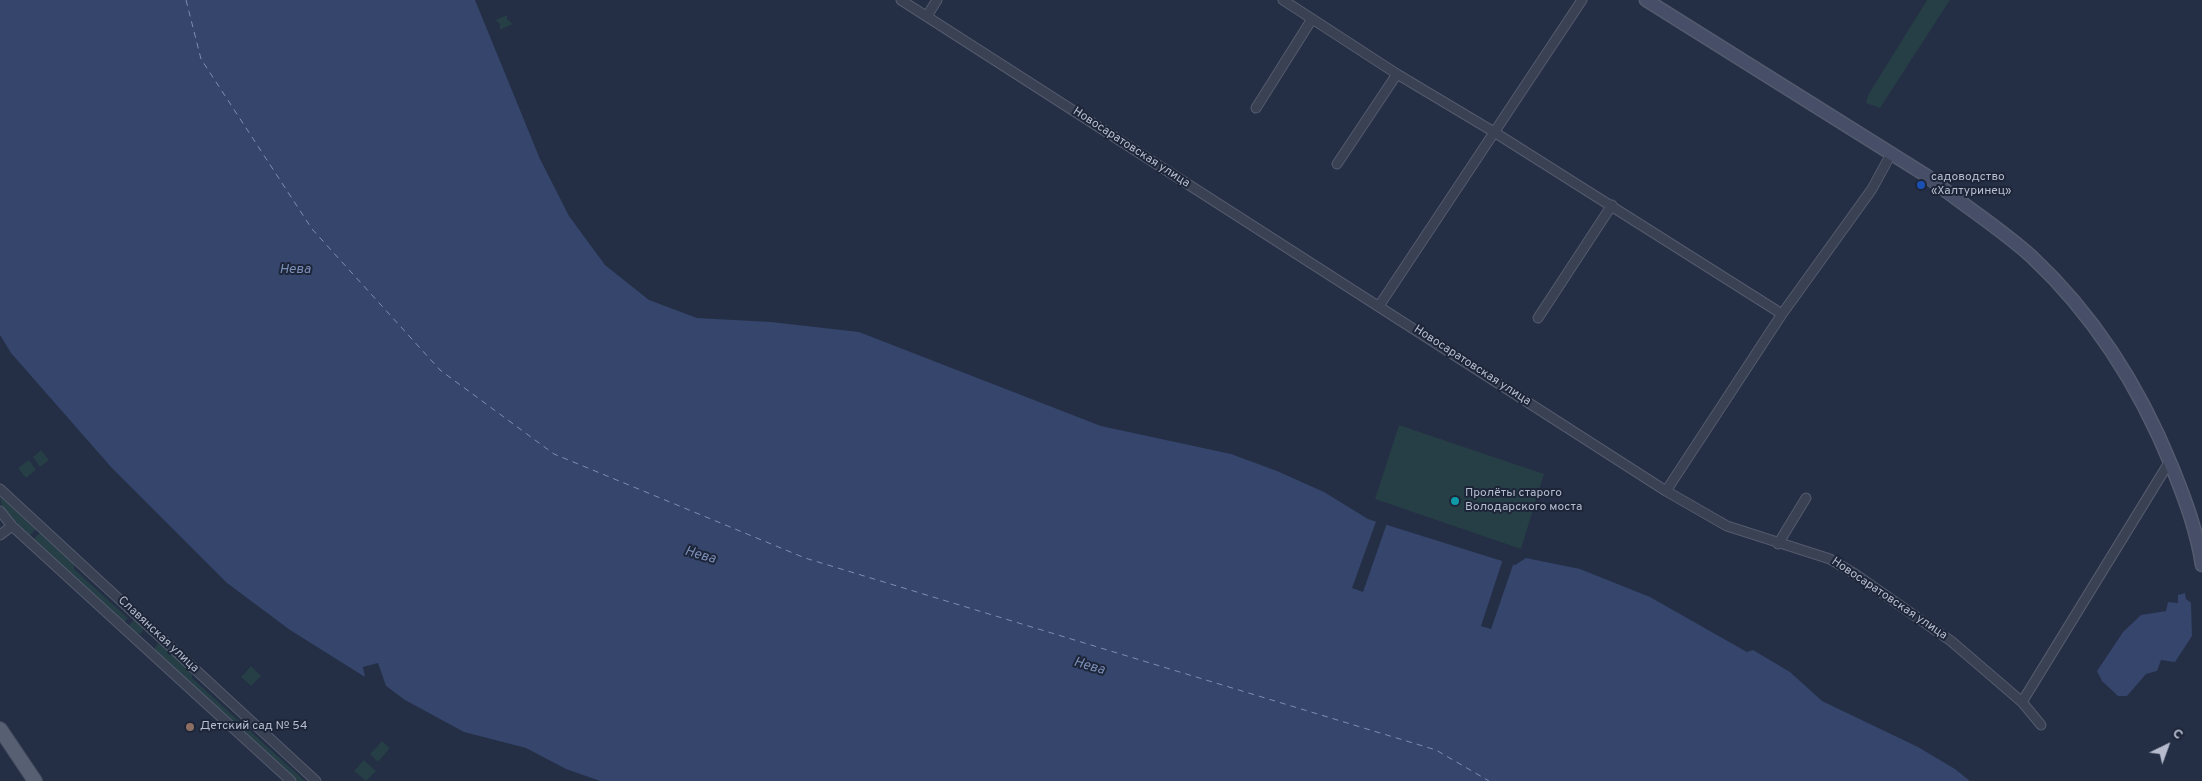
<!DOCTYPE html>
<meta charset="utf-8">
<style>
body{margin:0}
#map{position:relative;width:2202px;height:781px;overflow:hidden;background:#242e44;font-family:Overpass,sans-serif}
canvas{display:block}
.north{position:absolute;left:2142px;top:721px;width:50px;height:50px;-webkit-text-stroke:4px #1d2539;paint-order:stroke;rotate:42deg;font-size:14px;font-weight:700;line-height:20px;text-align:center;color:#b6bccd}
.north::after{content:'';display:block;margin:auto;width:18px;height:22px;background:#b6bccd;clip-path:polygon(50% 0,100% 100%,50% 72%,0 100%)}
</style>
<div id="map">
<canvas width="2202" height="781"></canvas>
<div class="north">С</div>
</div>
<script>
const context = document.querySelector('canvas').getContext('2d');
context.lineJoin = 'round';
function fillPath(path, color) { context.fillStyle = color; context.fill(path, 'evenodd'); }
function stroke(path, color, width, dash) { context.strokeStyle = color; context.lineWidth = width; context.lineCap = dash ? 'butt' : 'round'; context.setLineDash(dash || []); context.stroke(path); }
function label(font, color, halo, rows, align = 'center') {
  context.font = font + ' Overpass,sans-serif'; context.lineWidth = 4; context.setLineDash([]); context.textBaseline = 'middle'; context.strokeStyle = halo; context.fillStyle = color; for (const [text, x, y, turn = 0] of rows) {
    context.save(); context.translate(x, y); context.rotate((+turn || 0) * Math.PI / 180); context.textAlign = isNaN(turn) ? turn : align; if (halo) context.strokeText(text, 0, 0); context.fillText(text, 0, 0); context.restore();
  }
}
fillPath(new Path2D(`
 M1927,0h23l-70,108 -14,-5 2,-8z
 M507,15v4l6,5 -13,6v-6l-5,-4z
 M1399,425l145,49 -23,75 -146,-50z
 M41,450l8,10 -9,7 -7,-10z
 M29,460l7,10 -10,8 -8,-10z
 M0,495l37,33 -8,8c-13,-11 -29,-23 -29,-41z
 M41,532l33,30v7l54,49 -4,5 -91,-83z
 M136,618l8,9 -3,7 -5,-1 -8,-7z
 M157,644l6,1 29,27v6l113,103h-11l-140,-130z
 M251,666l10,10 -10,10 -10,-9z
 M382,741l8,7 -12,14 -8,-8z
 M364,760l12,11 -10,10 -12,-10z`), '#263e45');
fillPath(new Path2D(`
 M0,0h475l65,159 29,57 36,49 44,35 48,18 74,4 88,10 242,94 130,28 46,17 47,21 44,27 147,46 11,-7 54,11 70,28 97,55 6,-2 37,22 32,29 96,46 37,22 15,12h-1370l-34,-12 -40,-21 -62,-16 -59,-32 -19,-14 -8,-23 -15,4 2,10 -75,-47 -63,-47 -116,-116 -100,-114 -11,-18z
 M2185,593l1,6 5,4 1,33 -17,26 -14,-2 -4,11 -11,3 -19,22h-9l-16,-15 -5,-10 26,-39 18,-17 25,-4 2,-9 10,1v-8z`), '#35456b');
fillPath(new Path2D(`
 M1377,519l10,4 -24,69 -11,-4z
 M1503,559l11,3 -23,67 -10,-3z`), '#242e44');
stroke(new Path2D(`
 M186,0l15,59 111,170 128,141 114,84 251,104 631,192 53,31`), '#7b8eb7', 1, [6, 5]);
const street = new Path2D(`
 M901,0l765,491 61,35 103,33 25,15 96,67 71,61 19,23
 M1283,0l114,74 97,58 288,182
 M927,16l10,-16
 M1256,108l56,-89
 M1337,164l60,-90
 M1379,306l203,-306
 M1538,318l74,-113
 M0,489l316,292
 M1666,491l116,-177 90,-125 19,-35
 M0,511l12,15 279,255
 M0,535l12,-9
 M1778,544l28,-46
 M2022,702l148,-241`);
const secondary = new Path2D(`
 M1646,0l281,176c34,28 72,51 105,81 63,59 108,131 140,210 13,32 25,64 30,98`);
const primary = new Path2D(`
 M0,729l35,52`);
stroke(street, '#545b6e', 11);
stroke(secondary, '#545b6e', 15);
stroke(primary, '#42495d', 16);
stroke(street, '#394153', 9);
stroke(secondary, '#464f67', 12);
stroke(primary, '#575f73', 14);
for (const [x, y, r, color] of [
 [1921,185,5,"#1a4fb4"],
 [1455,501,5,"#0f9aa8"],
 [190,727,5,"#8d6e63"]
]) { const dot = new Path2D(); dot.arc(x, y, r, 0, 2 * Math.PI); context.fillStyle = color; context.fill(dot); stroke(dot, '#1d2539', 2); }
label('12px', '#b6bccd', '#1d2539', [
 ["Новосаратовская улица",1131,148,33],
 ["Новосаратовская улица",1472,366,33],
 ["Новосаратовская улица",1889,599,34],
 ["Славянская улица",158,635,43]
]);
label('12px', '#b6bccd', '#1d2539', [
 ["садоводство",1931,178],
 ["«Халтуринец»",1931,192],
 ["Пролёты старого",1465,494],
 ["Володарского моста",1465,508],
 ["Детский сад № 54",200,727]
], 'left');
label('italic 14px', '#7b8eb7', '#1d2539', [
 ["Нева",295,270],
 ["Нева",700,556,16],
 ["Нева",1089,667,16]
]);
</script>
